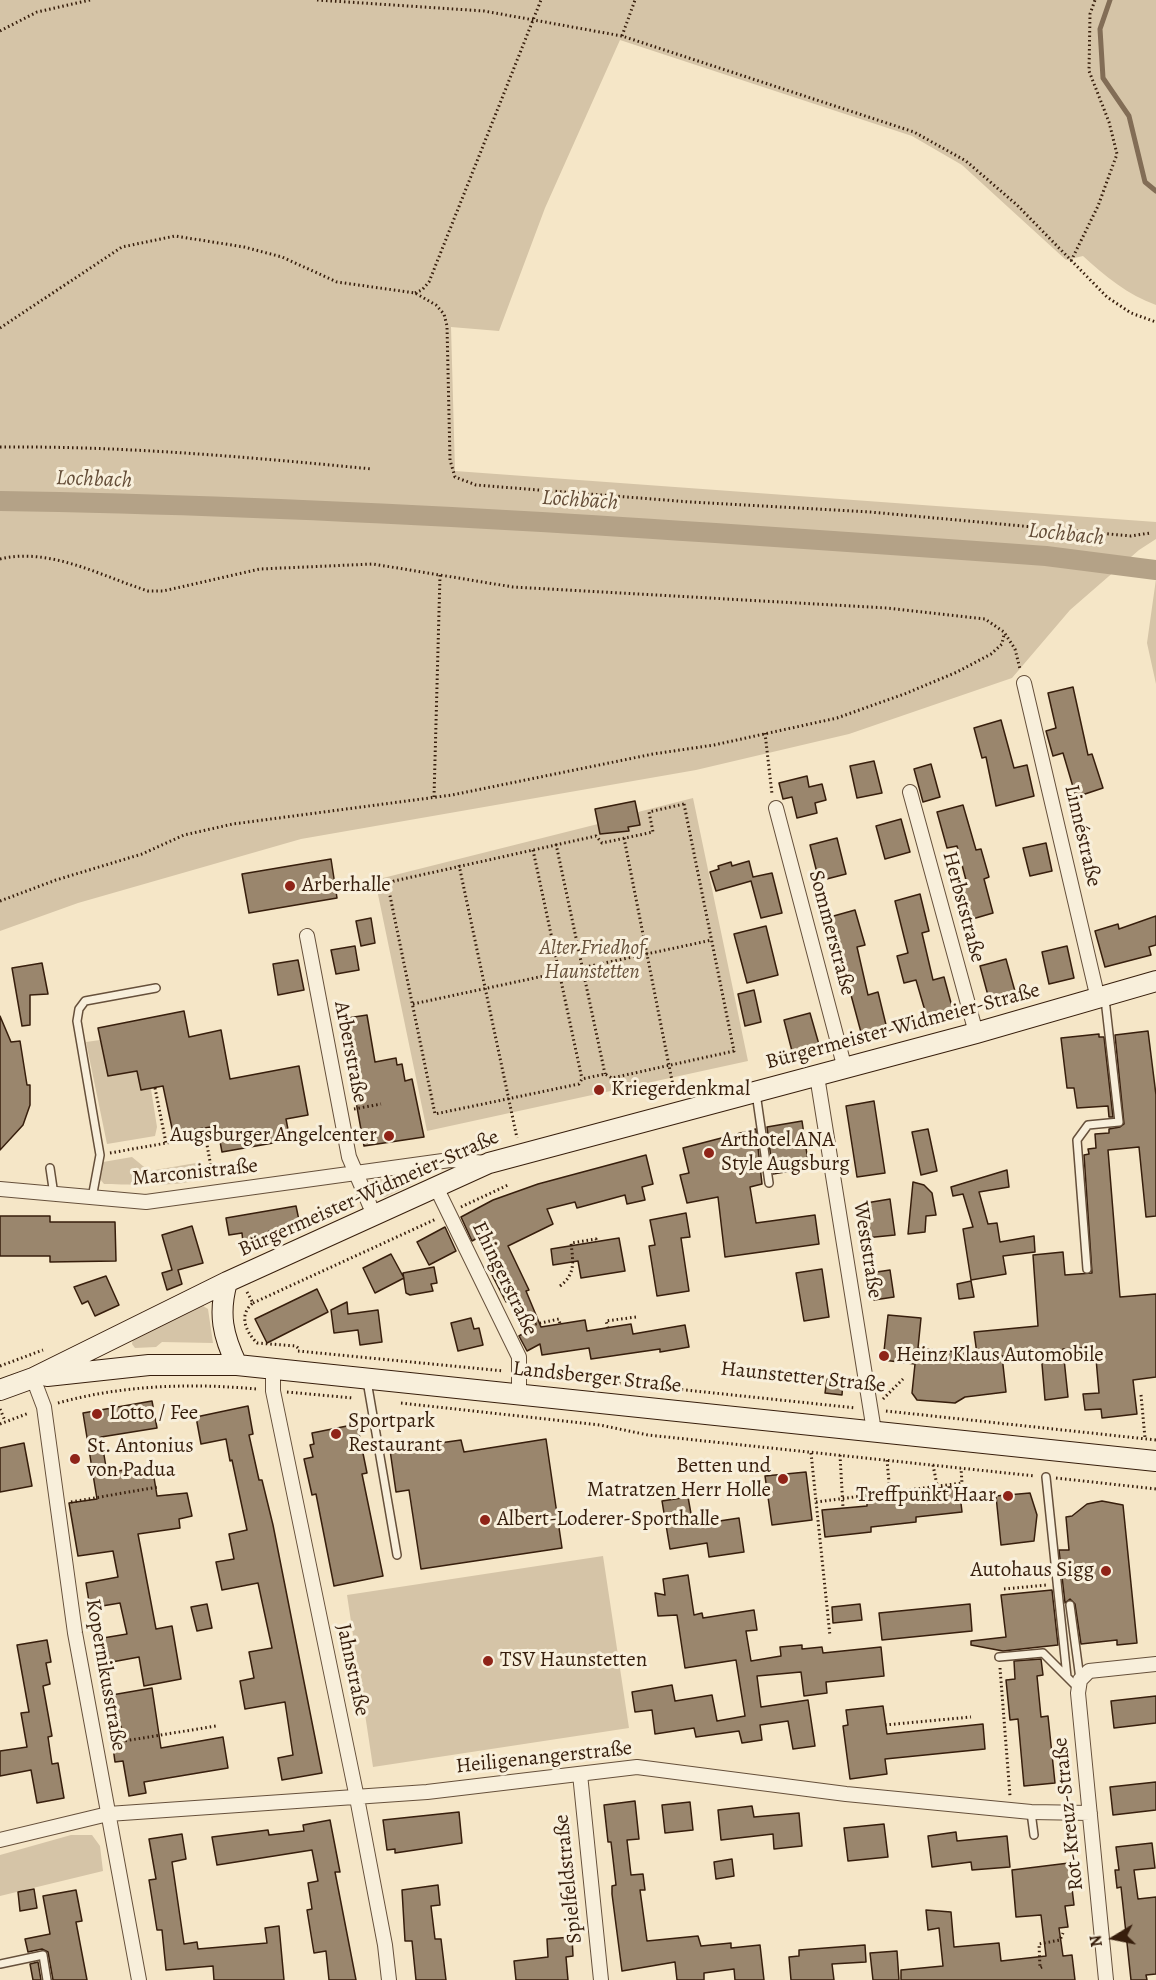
<!DOCTYPE html>
<meta charset="utf-8">
<style>
body{margin:0}
#map{position:relative;width:1156px;height:1980px;overflow:hidden;background:#f5e6c7;font-family:Alegreya,serif}
canvas{display:block}
.north{position:absolute;left:1084px;top:1908px;width:60px;height:60px;-webkit-text-stroke:4px #f8efdb;paint-order:stroke;rotate:260deg;font-size:16px;font-weight:700;line-height:24px;text-align:center;color:#371e0c}
.north::after{content:'';display:block;margin:auto;width:21px;height:27px;background:#371e0c;clip-path:polygon(50% 0,100% 100%,50% 72%,0 100%)}
</style>
<div id="map">
<canvas width="1156" height="1980"></canvas>
<div class="north">N</div>
</div>
<script>
const context = document.querySelector('canvas').getContext('2d');
context.lineJoin = 'round';
function fillPath(path, color) { context.fillStyle = color; context.fill(path, 'evenodd'); }
function stroke(path, color, width, dash) { context.strokeStyle = color; context.lineWidth = width; context.lineCap = dash ? 'butt' : 'round'; context.setLineDash(dash || []); context.stroke(path); }
function label(font, color, halo, rows, align = 'center') {
  context.font = font + ' Alegreya,serif'; context.lineWidth = 6; context.setLineDash([]); context.textBaseline = 'middle'; context.strokeStyle = halo; context.fillStyle = color; for (const [text, x, y, turn = 0] of rows) {
    context.save(); context.translate(x, y); context.rotate((+turn || 0) * Math.PI / 180); context.textAlign = isNaN(turn) ? turn : align; if (halo) context.strokeText(text, 0, 0); context.fillText(text, 0, 0); context.restore();
  }
}
fillPath(new Path2D(`
 M0,0h1156v305c-28,-10 -51,-29 -73,-49l-17,4 -104,-95 -50,-29 -292,-96 -75,168 -46,123 -48,-4 4,144 701,51v17l-17,11 -69,60 -58,68 -163,56 -153,36 -395,69 -223,64 -78,28z
 M1156,579v105l-9,-41z
 M693,798l55,263 -321,70 -52,-251 223,-56 -3,-15 40,-8 3,11z
 M100,1040l8,36 29,-5 4,19 10,-1 6,38 -2,9 -48,8 -21,-102z
 M132,1157l17,14 53,-9 -1,14c-9,13 -80,8 -97,8l-4,-5 3,-17z
 M405,1174l7,1 2,5 -2,4 -27,13 -5,-1 -6,-7 4,-9z
 M203,1306l5,3 5,34 -51,-1 -6,5 -21,1 -3,-4 1,-5z
 M603,1556l26,172 -256,39 -26,-172z
 M71,1835h21l8,11 3,25 -103,25v-41z`), '#d5c4a7');
stroke(new Path2D(`
 M1110,0l-10,29 3,49 26,38 16,66 11,9`), '#826d56', 5);
stroke(new Path2D(`
 M0,501c349,5 698,30 1046,55l110,14`), '#b4a287', 20);
const building = new Path2D(`
 M1073,687l15,68 4,-1 11,34 -27,9 -13,-44 -10,3 -7,-25 10,-3 -8,-35z
 M1001,720l13,48 13,-3 7,31 -38,10 -10,-49 -4,1 -8,-30z
 M874,761l8,32 -25,5 -7,-32z
 M931,764l9,33 -17,5 -9,-33z
 M807,776l2,11 13,-3 4,16 -11,3 2,10 -20,5 -5,-21 -9,2 -4,-16z
 M635,801l5,24 -12,2 1,4 -29,3 -5,-25z
 M963,805l13,45 5,-1 8,28 -5,2 9,34 -24,7 -10,-34 8,-2 -10,-38 -10,2 -10,-36z
 M901,819l9,33 -25,7 -9,-33z
 M837,838l9,36 -27,7 -9,-36z
 M1046,843l6,28 -22,5 -7,-28z
 M331,859l6,39 -88,15 -7,-39z
 M749,861l4,16 19,-4 10,40 -21,5 -10,-37 -35,10 -6,-19 9,-3 -1,-3 13,-4 1,4z
 M920,894l9,37 -7,2 11,47 11,-3 10,37 -26,7 -12,-41 -12,3 -7,-27 11,-3 -13,-52z
 M855,910l10,35 -8,2 11,48 10,-3 9,37 -25,7 -32,-119z
 M1156,916v29l-7,2 2,8 -46,12 -10,-36 23,-7 1,5z
 M371,918l4,25 -14,3 -5,-25z
 M766,926l12,49 -31,8 -13,-49z
 M355,946l4,24 -23,4 -5,-24z
 M1067,946l7,32 -25,6 -7,-32z
 M1006,959l10,36 -26,8 -10,-37z
 M298,960l6,30 -26,5 -5,-31z
 M42,963l6,31 -18,1v30l-8,1 -10,-58z
 M754,990l7,32 -16,4 -7,-32z
 M184,1011l5,26 32,-7 9,49 69,-13 9,49 -22,4 4,21 -68,12 -5,-26 -44,7 -10,-47 -22,4 -4,-19 -29,5 -10,-48z
 M810,1013l10,35 -27,7 -9,-35z
 M367,1015l8,47 21,-4 1,7 5,-1 3,17 7,-2 12,58 -60,9 -23,-127z
 M0,1016l11,26 9,-1 7,44h3v20l-7,20 -23,25z
 M1148,1031l8,64v121l-10,1 -7,-70 -31,3 12,147 36,-3v83l-23,3 4,34 -35,4 -1,-9 -16,1 -2,-16 16,-1 -4,-46 -32,2 5,48 -23,3 -4,-48 -39,4 4,36 -41,5 -10,6 -38,-3 -5,-7 3,-29 -32,-4 5,-45 33,3 -3,30 59,6 -3,-22 64,-6 -5,-71 30,-3 2,23 27,-2 -8,-118 5,-1 -1,-5 8,-1 -1,-14 14,-1v-4l11,-2 4,-3 -9,-89z
 M1099,1034v3h5l9,80h-4l-1,-11 -31,2 -3,-20h-7l-6,-50z
 M874,1101l11,72 -28,4 -11,-71z
 M802,1121l7,47 -36,6 -6,-47z
 M756,1129l6,55 -12,3 6,36 59,-8 4,29 -94,13 -7,-60 -31,6 -7,-28 9,-2 -6,-25z
 M928,1129l9,42 -16,4 -9,-43z
 M646,1155l7,29 -11,3 3,13 -18,4 -2,-9 -48,13 -2,-6 -28,7 6,15 -45,22 21,44 -3,1 15,36 44,-7 2,11 44,-7 2,10 52,-9 4,22 -29,5v-3l-69,10 -2,-11 -47,7 -2,-11 -13,7 -8,-15 8,-5 -13,-33 -8,4 -15,-29 7,-4 -17,-33 -9,5 -11,-24 32,-17 45,-16z
 M1007,1170l2,17 -30,5 9,32 9,-1 3,19 34,-6 1,16 -32,4 3,18 -35,6 -8,-51 10,-2 -10,-33 -10,2 -2,-9z
 M913,1182l11,3 8,8 4,22 -10,1 -1,16 -17,2z
 M890,1199l5,36 -30,3 -1,-7 -3,1 -4,-19 4,-1 -1,-8z
 M296,1206l4,19 -31,6 2,7 -28,5 -1,-10 -13,2 -3,-17z
 M686,1213l4,24 -9,1 8,53 -32,5 -8,-50 6,-1 -5,-25z
 M0,1216h50v6h65l1,39 -66,1v-6h-50z
 M192,1226l11,37 -25,7 4,14 -15,6 -5,-17 10,-3 -10,-35z
 M445,1227l11,24 -27,14 -12,-23z
 M619,1238l6,33 -44,7 -3,-17 -25,4 -2,-16z
 M391,1254l13,24 -29,15 -12,-25z
 M434,1267l3,16 -6,1 2,7 -23,4 -4,-2 -3,-20z
 M822,1269l7,48 -25,4 -8,-48z
 M890,1270l4,27 -20,3 -4,-27z
 M106,1276l13,29 -24,11 -7,-15 -6,3 -8,-17z
 M971,1281l3,16 -15,2 -2,-15z
 M317,1289l11,23 -61,31 -12,-24z
 M347,1302l1,12 30,-4 4,32 -22,3 -2,-15 -24,3 -3,-23z
 M471,1318l3,11 5,-1 4,17 -25,6 -7,-28z
 M827,1379l16,2 -1,14 -17,-2z
 M152,1401l5,27 -56,9 6,36 45,-8 5,31 30,-3 5,23 -13,3 1,9 -42,6 18,95 16,-3 9,53 -37,7 -5,-29 -38,7 -4,-25 30,-5 -7,-31 -30,5 -4,-25 32,-6 -5,-26 -35,5 -9,-53 28,-4 -14,-86z
 M248,1406l5,28 -4,1 10,45h3l11,45 49,248 -40,7 -4,-22 15,-3 -8,-53 -40,7 -5,-28 14,-3 -5,-26 23,-4 -14,-65 -36,7 -6,-28 18,-3 -5,-25 18,-4 -15,-70 -2,1 -4,-22 -25,5 -5,-27z
 M357,1424l10,49 -5,1 21,102 -49,10 -18,-92 -4,1 -8,-36 9,-2 -3,-12 4,-1 -2,-11z
 M546,1439l16,109 -141,21 -12,-79 -13,2 -6,-42 71,-10 3,12z
 M24,1443l8,43 -32,6v-44z
 M806,1472l6,48 -40,5 -7,-49z
 M959,1486l3,26 -46,5v5l-45,5v5l-46,5 -3,-27 45,-4v-6l46,-5v-4z
 M1030,1493l7,22 -3,26 -33,4 -5,-49z
 M688,1497l5,28 46,-7 5,34 -35,5 -2,-14 -37,6 -8,-48z
 M1102,1501l21,4 14,138 -20,2v-5l-36,4 -6,-40 -5,-5 -5,4 -6,-53h10l-3,-33 6,-1 15,-12z
 M688,1575l6,40 8,-2 1,5 51,-8 3,20 -11,1 5,30 30,-5 -1,-9 22,-2v4l20,-2 1,6 58,-6 3,29 -58,6 1,11 -23,3 -3,-24 -44,4 4,31 47,-7 7,46 -22,3 -5,-28 -28,4 2,15 -20,3 -3,-12 -43,6 -2,-9 -39,6 -3,-24 -17,2 -3,-20 40,-7 3,16 37,-6 5,26 28,-5 -9,-56 -51,8 -8,-53 -19,1 -3,-23 10,2 -2,-16z
 M1052,1590l6,55 -55,6 -32,-6v-4l35,-4 -5,-42z
 M207,1604l5,24 -15,3 -6,-24z
 M860,1604l2,16 -29,3 -1,-16z
 M970,1604l2,27 -90,9 -3,-27z
 M47,1640l4,22 -5,1 4,21 -7,2 9,50 -4,1 4,27 6,-1 6,35 -27,5 -6,-33 -31,6v-25l27,-4 -6,-34 8,-1 -12,-67z
 M1041,1659l2,16 -6,1 4,41 7,-1 7,67 -31,3 -6,-67 -8,1 -4,-40 9,-1 -1,-18z
 M152,1688l9,60 62,-11 5,31 -84,14 2,11 -17,3 -6,-35 -8,1 -9,-66z
 M1156,1696v27l-42,5 -3,-27z
 M883,1706l4,28 96,-10 2,25 -100,10 2,15 -37,5 -7,-53 5,-1 -2,-15z
 M1156,1782v28l-43,5 -3,-28z
 M635,1801l4,38 -12,1 4,35 12,-1 2,16h-5l7,51 51,-5 3,10 30,-3v5l29,-3 4,35h-29l-1,-11 -30,4v7h-27l-2,-18 -53,9 -10,-77v-8l4,-1 -3,-26 -2,-17h-3l-4,-37z
 M690,1802l3,28 -28,3 -3,-28z
 M752,1806l2,11 45,-4 3,33 -28,3 -1,-15 -52,6 -3,-30z
 M459,1812l3,31 -67,10v-4l-8,1 -4,-30z
 M330,1820l10,52h-5l21,108h-27l-3,-29 -12,2 -7,-43 5,-1 -4,-26 10,-2 -6,-31 -95,15 -5,-28 56,-7 1,5 35,-4 -1,-6z
 M884,1824l4,33 -40,4 -4,-33z
 M956,1832l1,9 50,-5 3,31 -38,3 -1,-8 -39,5 -4,-31z
 M182,1834l4,25 -14,3 12,82 13,-2 1,7 69,-6 -2,-15 14,-2 5,54h-70l-1,-14 -47,4 -4,-40h-5l-8,-50 7,-1 -7,-40z
 M1152,1843l3,25 -21,2 4,29 18,-2v77l-10,1 1,5h-16l-10,-93 -4,1 -2,-18h4l-3,-23z
 M732,1859l2,17 -18,3 -2,-17z
 M1069,1863l5,42 -9,1 3,21 -9,1 4,28 9,-1 3,25h-174v-10l42,-4 -4,-38 -11,2 -2,-20 25,2 3,35 45,-4 2,18 45,-5 -5,-41 -25,2 -4,-47z
 M438,1885l2,20 -9,1 4,33h6l5,41h-30l-4,-39h-7l-3,-51z
 M34,1889l3,19 -17,3 -2,-19z
 M76,1890l6,31 -6,1 11,58h-34l-5,-28 -6,-3 -14,3 -3,-13 25,-5 -7,-38z
 M572,1937l1,19 -7,1 2,23h-52l-2,-19 34,-4 -1,-18z
 M865,1945l1,17 -34,2 2,16h-43l-2,-23 10,-1v-6z
 M897,1951l2,29h-26l-3,-27z
 M38,1962l3,18h-8l-3,-16z`);
fillPath(building, '#9a866d');
stroke(building, '#371e0c', 1.5);
const lane = new Path2D(`
 M756,1093l13,90
 M50,1168l4,27
 M92,1198l8,-43 -23,-134 2,-12 6,-8 71,-13
 M1087,1269l-10,-129 11,-15 31,-3 -14,-123
 M367,1381l30,174
 M1046,1477l21,200
 M1070,1605l10,74
 M999,1657l44,-4 34,34
 M1031,1812l3,23
 M0,1964l43,-9 4,25`);
const street = new Path2D(`
 M1024,683l74,316
 M910,792l66,241
 M776,808l69,261
 M307,936l42,221 25,58
 M817,1076l57,355
 M436,1187l83,170v37
 M0,1189l146,13 304,-42 37,3
 M273,1368v23l84,407 28,147 4,35
 M33,1378l11,29 31,226 64,347
 M580,1774l21,206
 M0,1840l108,-26 319,-22 210,-25 209,27 185,18 59,1
 M1106,1980l-28,-287 2,-13 9,-9 67,-7`);
const secondary = new Path2D(`
 M227,1282c-9,32 -4,54 10,83
 M47,1376l102,-11h88l919,96
 M0,1390l33,-12 194,-96 262,-119 487,-130 180,-52`);
stroke(lane, '#66503b', 10);
stroke(street, '#66503b', 16);
stroke(secondary, '#371e0c', 22);
stroke(new Path2D(`
 M317,0l167,11 138,25 292,96 52,29 51,44 90,92 24,16 25,9
 M0,31l37,-19 53,-12
 M622,36l13,-36
 M1071,261l27,-55 19,-52 -8,-32 -20,-51 1,-57 5,-14
 M415,293l7,-3 7,-8 112,-282
 M0,328l122,-81 53,-11 69,11 38,10 55,25 78,11 21,12 8,9 3,12 3,134 5,17 21,8 214,17 180,10 261,24 19,-3
 M0,447c125,-1 248,10 372,22
 M0,559c50,-12 101,17 148,32h15l97,-22 113,-5 140,23 374,21 98,11 19,13 11,17 5,20
 M765,733l7,61
 M434,797l6,-222
 M684,804l50,247 -122,27 -7,-4 -23,5 -3,5 -144,30 -47,-228 6,-5 202,-45 6,7 51,-11 -4,-20z
 M624,838l51,258
 M556,844l49,230
 M533,850l49,229
 M459,865l58,273
 M0,901l56,-21 86,-26 42,-19 49,-11 219,-29 201,-41 61,-9 123,-27 70,-25 50,-21 34,-18 11,-10 2,-10
 M413,1004l299,-64
 M155,1088l11,55
 M354,1109l27,-5
 M204,1128l9,50
 M110,1153l96,-17
 M461,1207l47,-22
 M560,1286c16,-12 13,-25 11,-43l25,-4 1,3
 M247,1292l6,11c-15,12 -7,29 4,40l39,3 4,4
 M253,1303l183,-84
 M522,1327l37,-8 1,5
 M608,1328l-2,-7 30,-4
 M298,1351l206,20
 M0,1366l43,-16
 M534,1374l322,34
 M287,1392l66,6
 M1141,1395l4,43
 M883,1399l20,-20
 M58,1403c65,-18 133,-20 199,-14
 M401,1403l199,22 48,10 387,41
 M0,1409l5,12
 M886,1411l270,29
 M0,1424l29,-11
 M811,1453l19,183
 M840,1455l3,53
 M887,1460l3,33 -2,5
 M933,1465l4,20 -4,4
 M1056,1478l100,11
 M71,1502l87,-15
 M816,1502l146,-19 -1,-15
 M1004,1589l43,-4
 M1000,1668l10,128
 M885,1725l86,-8
 M107,1729l16,-2
 M112,1743l104,-17
 M1042,1967l-2,1 -1,-24 21,-4 3,-7`), '#371e0c', 3, [1.5, 3]);
stroke(lane, '#f8efdb', 7);
stroke(street, '#f8efdb', 14);
stroke(secondary, '#f8efdb', 20);
for (const [x, y, r, color] of [
 [290,886,6,"#8f2418"],
 [599,1090,6,"#8f2418"],
 [389,1136,6,"#8f2418"],
 [709,1153,6,"#8f2418"],
 [884,1356,6,"#8f2418"],
 [97,1414,6,"#8f2418"],
 [336,1434,6,"#8f2418"],
 [75,1459,6,"#8f2418"],
 [783,1479,6,"#8f2418"],
 [1008,1496,6,"#8f2418"],
 [485,1520,6,"#8f2418"],
 [1106,1571,6,"#8f2418"],
 [488,1661,6,"#8f2418"]
]) { const dot = new Path2D(); dot.arc(x, y, r, 0, 2 * Math.PI); context.fillStyle = color; context.fill(dot); stroke(dot, '#f8efdb', 2); }
label('21px', '#371e0c', '#f8efdb', [
 ["Linnéstraße",1082,836,77],
 ["Herbststraße",963,907,75],
 ["Sommerstraße",831,933,75],
 ["Bürgermeister-Widmeier-Straße",903,1027,-15],
 ["Arberstraße",350,1052,79],
 ["Marconistraße",195,1173,-6],
 ["Bürgermeister-Widmeier-Straße",369,1194,-24],
 ["Weststraße",867,1250,81],
 ["Ehingerstraße",504,1279,64],
 ["Landsberger Straße",597,1378,6],
 ["Haunstetter Straße",803,1378,6],
 ["Jahnstraße",352,1670,78],
 ["Kopernikusstraße",105,1675,80],
 ["Heiligenangerstraße",544,1758,-6],
 ["Rot-Kreuz-Straße",1069,1814,-96],
 ["Spielfeldstraße",569,1879,-96]
]);
label('21px', '#371e0c', '#f8efdb', [
 ["Arberhalle",302,886],
 ["Kriegerdenkmal",611,1090],
 ["Augsburger Angelcenter",377,1136,"right"],
 ["Arthotel ANA",721,1141],
 ["Style Augsburg",721,1165],
 ["Heinz Klaus Automobile",896,1356],
 ["Lotto / Fee",109,1414],
 ["Sportpark",348,1422],
 ["Restaurant",348,1446],
 ["St. Antonius",87,1447],
 ["von Padua",87,1471],
 ["Betten und",771,1467,"right"],
 ["Matratzen Herr Holle",771,1491,"right"],
 ["Treffpunkt Haar",996,1496,"right"],
 ["Albert-Loderer-Sporthalle",497,1520],
 ["Autohaus Sigg",1094,1571,"right"],
 ["TSV Haunstetten",500,1661]
], 'left');
label('italic 21px', '#66503a', '#f8efdb', [
 ["Alter Friedhof",592,949],
 ["Haunstetten",592,973]
]);
label('italic 22px', '#634c37', '#f8efdb', [
 ["Lochbach",94,480,2],
 ["Lochbach",580,501,4],
 ["Lochbach",1066,535,6]
]);
</script>
